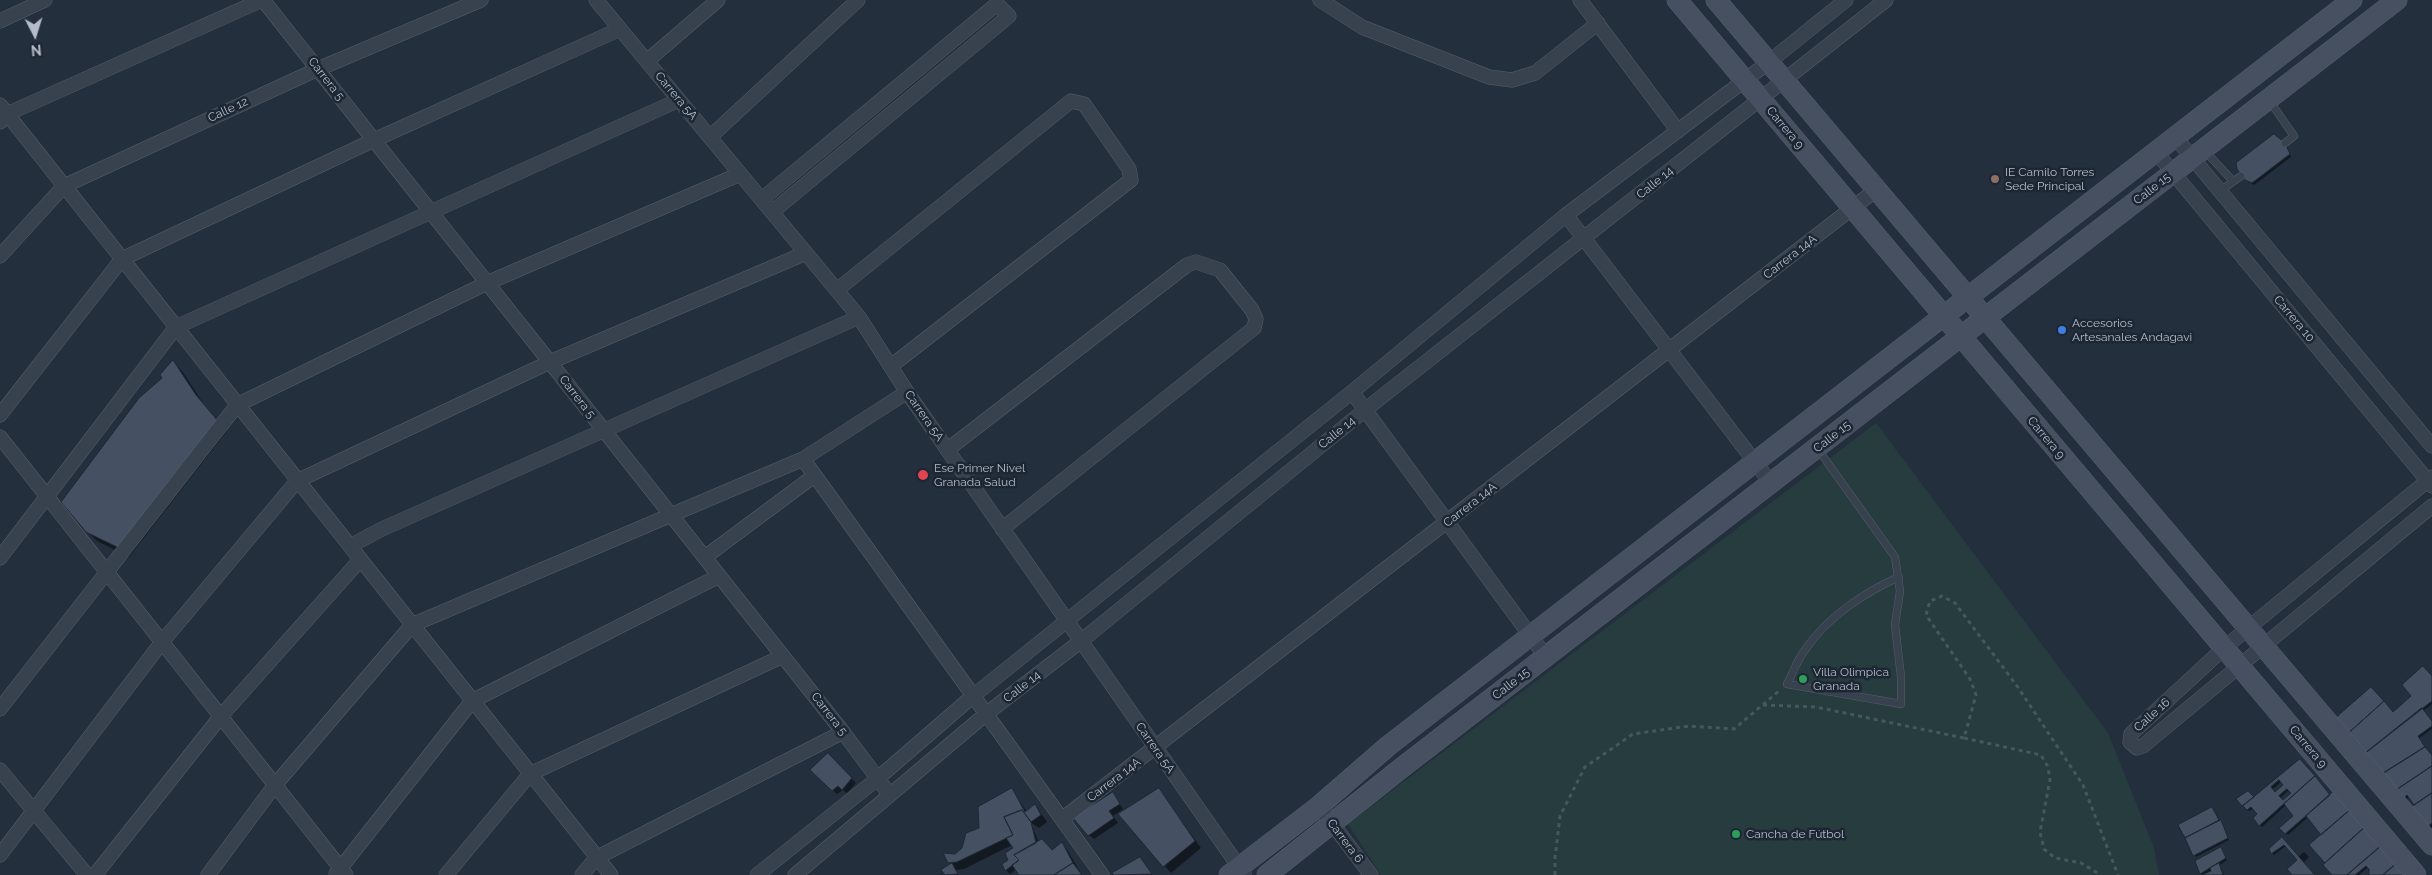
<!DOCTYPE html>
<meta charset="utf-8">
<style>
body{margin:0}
#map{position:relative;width:2432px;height:875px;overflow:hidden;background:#242f3e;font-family:Raleway,sans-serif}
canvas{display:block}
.north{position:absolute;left:10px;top:10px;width:50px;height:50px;-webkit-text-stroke:4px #1d2633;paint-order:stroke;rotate:175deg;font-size:14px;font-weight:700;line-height:20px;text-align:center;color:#b4bcc9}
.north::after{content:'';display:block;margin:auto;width:18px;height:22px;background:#b4bcc9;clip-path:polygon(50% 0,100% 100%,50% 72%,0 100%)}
</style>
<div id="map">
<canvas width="2432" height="875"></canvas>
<div class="north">N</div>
</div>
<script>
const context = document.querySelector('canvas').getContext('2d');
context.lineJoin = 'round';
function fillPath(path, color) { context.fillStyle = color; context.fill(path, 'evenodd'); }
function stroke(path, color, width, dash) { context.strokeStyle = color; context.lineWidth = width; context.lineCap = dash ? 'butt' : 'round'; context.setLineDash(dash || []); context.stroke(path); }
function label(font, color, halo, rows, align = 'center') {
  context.font = font + ' Raleway,sans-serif'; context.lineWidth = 5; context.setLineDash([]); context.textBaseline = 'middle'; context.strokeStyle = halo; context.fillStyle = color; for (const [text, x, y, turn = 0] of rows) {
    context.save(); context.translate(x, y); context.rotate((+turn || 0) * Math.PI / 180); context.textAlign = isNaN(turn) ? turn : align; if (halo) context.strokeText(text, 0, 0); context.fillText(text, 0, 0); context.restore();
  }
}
fillPath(new Path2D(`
 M1876,423l232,310 46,115 5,27h-778l-33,-51z`), '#263c3f');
fillPath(new Path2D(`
 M2279,138l8,8 4,11 -37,28 -5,-3 -3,-2z
 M173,362l9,9 23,35 22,25 -98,126 -32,-16 -10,-10z
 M2432,677v27l-9,7 9,11v7l-13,9 13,18v85l-22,-44 -4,2 -21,-24 8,-62z
 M828,755l28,28 -9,10 -4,-3 -6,4 -25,-24z
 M2300,761l30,35 6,-5 69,84h-35l-2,-8 -9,8h-25l-23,-30 12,-10 -15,-18 -20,18 -7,-7 14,-12 -9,-11 -24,22 -7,-9 4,-4 -5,-6 -5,3 -11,-12 10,-6 6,6zM2282,781l3,4 -9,9 -4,-4zM2289,790l4,3 -10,9 -3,-4z
 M1012,790l15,22 8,-7 12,17 -8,6 -8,-5 8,20 13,8 10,-7 6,7 14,24h-62l-3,-6 -7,5 -4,-4 9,-21 -3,-4 -48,24 -8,1 2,5 -14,-2 -5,2 13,-10 -3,-2z
 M1159,790l42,58 -30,25 -51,-59z
 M1113,794l10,15 -10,7 5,7 -24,16 -5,-4z
 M2214,811l8,12 7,17 -33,17 -16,-32z
 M2282,839l16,18 6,-5 5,5 -6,6 11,12h-20l4,-15 -12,-14 -12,9 -2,-2z
 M2221,849l6,11 -7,5 4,10h-22l-1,-2z
 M1144,863l8,12 -38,-2z`), '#0007');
const building = new Path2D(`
 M2274,134l11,9 5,11 -38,29 -7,-3 -8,-11 -1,-6z
 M173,360l23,35 22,26 -99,127 -33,-16 -25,-30 78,-104 23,-20 -2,-3z
 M2423,666l9,10v25l-69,54 -18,-19 39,-35 9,11 18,-16 -9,-11z
 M2371,687l13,14 -39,35 -15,-13z
 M2422,708l10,13v5l-14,10 7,11 -46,29 -16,-21z
 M2425,747l7,8v11l-36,24 -14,-16z
 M828,753l24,25 -10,12 -4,-4 -6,5 -22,-21z
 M2300,759l15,17 -56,50 -6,-8 4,-4 -6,-7 -4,3 -4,-4zM2279,780l4,5 -8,7 -4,-5zM2287,789l4,4 -8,7 -4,-4z
 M2432,766v27l-18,12 -7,-10 -3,3 -6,-9z
 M2315,776l15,19 -45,39 -6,-6 14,-12 -9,-12z
 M1012,788l13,24 10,-8 6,11 -10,7 -9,-12 -18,7 9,18 -56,27 -9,1 -5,-10 12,1 7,-6 4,-15 13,-5 -1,-21z
 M1159,788l36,53 -32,26 -45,-53z
 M2336,789l16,19 -31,27 -15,-19z
 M2248,791l6,6 -12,9 -6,-7z
 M1113,792l7,12 -11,7 5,7 -26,18 -15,-18z
 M2432,793v30l-8,7 -17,-20z
 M2212,807l7,13 -34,18 -7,-13z
 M1022,810l9,12 5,21 -22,12 5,5 -14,11 -3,-7 6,-4 -3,-7 8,-5 -7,-10 7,-3 -9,-18z
 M2350,810l15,17 -40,36 -16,-18z
 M2221,820l7,18 -35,18 -8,-18z
 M2365,827l16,19 -34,29h-15l-9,-10z
 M2282,837l31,36 2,2h-23l-5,-6 10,-9 -13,-15 -13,9 -2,-5z
 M1042,839l10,11 10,-8 11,21 -19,12h-35l-7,-10 7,-5 -5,-5z
 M2381,846l15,18 -13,11h-14v-6l-3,-3 -11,9h-8z
 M2221,847l5,11 -26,16 -5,-13z
 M1140,857l12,17 -38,1 -2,-2z
 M952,863l6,11 -13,1 -4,-5z
 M1073,863l9,12h-28z
 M2219,863l4,12h-21l9,-4 -1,-3z
 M2396,864l10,11h-23z`);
fillPath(building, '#455162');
stroke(building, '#1f2835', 1);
const lane = new Path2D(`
 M2269,100l25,36 -9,7
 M2204,150l29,31
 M2220,191l21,-15
 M1817,448l78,109 5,34 -5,34 6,52v27l-114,-20c6,-11 10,-24 18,-34 21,-32 60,-58 94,-73`);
const street = new Path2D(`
 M263,0l580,732 47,63
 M596,0l263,317 48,75 337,482
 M1320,0l42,27 127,50 23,3 23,-7 63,-50
 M1580,0l98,131
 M0,21l45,-21
 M647,61l71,-61
 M0,105l611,770
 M0,122l7,-8 255,-114
 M710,137l148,-137
 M2175,137l257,309
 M2156,152l276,334
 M762,199l235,-195 12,12 -237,196
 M1566,215l205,268
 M0,256l64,-70 254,-117 163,-69
 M837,290l234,-189 13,3 45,65 2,11 -240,186
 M1352,392l194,265
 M0,415l122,-156 252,-119 246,-111
 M0,437l346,438
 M947,450l240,-185 9,-3 24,8 32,40 4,9 -2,9 -252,201
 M803,459l299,416
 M2432,477l-208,171 -93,86 -1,8 7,6 6,-2 289,-240
 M350,546l32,-17 477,-212
 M705,557l109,-81
 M0,558l176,-231 503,-227
 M0,709l237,-304 250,-122 253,-109
 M0,770l87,105
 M1319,806l52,69
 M1062,819l815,-630
 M0,855l162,-213 135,-161 253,-119 256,-109
 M336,874l136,-173 247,-125
 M95,875l126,-159 139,-156
 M208,875l67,-90 137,-160 391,-166 104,-67
 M446,875l84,-101 253,-118
 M582,875l14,-17 247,-126
 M757,875l120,-96 96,-83 379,-304 214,-177 203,-153 77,-62
 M795,875l191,-161 95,-73 284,-231 521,-410`);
const secondary = new Path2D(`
 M1677,0l739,875
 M1716,0l716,845
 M1229,875l90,-69 69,-60 964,-746
 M1267,875l137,-109 993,-766`);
stroke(lane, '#565f6c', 8);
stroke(street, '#565f6c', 15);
stroke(secondary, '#565f6c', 21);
stroke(new Path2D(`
 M1763,705l53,2 148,31 12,-43 -6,-16 -44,-64 4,-14 12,-5 13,7 62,83 66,99 35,90
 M1964,738l77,17 7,12 2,13 -10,52 4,17 11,9 26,5 15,9v3
 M1555,875v-17l5,-42 25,-49 48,-33 56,-8 45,3 45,-38`), '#44595c', 3, [4, 4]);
stroke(lane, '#38414e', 7);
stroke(street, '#38414e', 14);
stroke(secondary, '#465061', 20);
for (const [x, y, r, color] of [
 [1995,179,5,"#8d6e63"],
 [2062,330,5,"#3f7fe0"],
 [923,475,6,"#e0444e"],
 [1803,679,5,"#2e9e5b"],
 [1736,834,5,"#2e9e5b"]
]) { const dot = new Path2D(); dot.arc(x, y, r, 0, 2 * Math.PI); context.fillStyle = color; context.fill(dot); stroke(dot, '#1d2633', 2); }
label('12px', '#b4bcc9', '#1d2633', [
 ["Carrera 5",326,79,52],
 ["Carrera 5A",676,96,50],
 ["Calle 12",228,110,-25],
 ["Carrera 9",1785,128,50],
 ["Calle 14",1655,183,-39],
 ["Calle 15",2152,189,-38],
 ["Carrera 14A",1790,257,-38],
 ["Carrera 10",2294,319,50],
 ["Carrera 5",577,397,52],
 ["Carrera 5A",924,416,55],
 ["Calle 14",1337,433,-39],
 ["Calle 15",1832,437,-38],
 ["Carrera 9",2046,438,50],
 ["Carrera 14A",1470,505,-38],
 ["Calle 15",1511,684,-38],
 ["Calle 14",1022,687,-38],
 ["Carrera 5",829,714,52],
 ["Calle 16",2152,715,-42],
 ["Carrera 9",2308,747,50],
 ["Carrera 5A",1155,748,55],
 ["Carrera 14A",1114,780,-37],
 ["Carrera 6",1345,841,53]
]);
label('12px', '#b4bcc9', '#1d2633', [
 ["IE Camilo Torres",2005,172],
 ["Sede Principal",2005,186],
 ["Accesorios",2072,323],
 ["Artesanales Andagavi",2072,337],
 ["Ese Primer Nivel",934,468],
 ["Granada Salud",934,482],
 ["Villa Olimpica",1813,672],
 ["Granada",1813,686],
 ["Cancha de Fútbol",1746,834]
], 'left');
</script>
